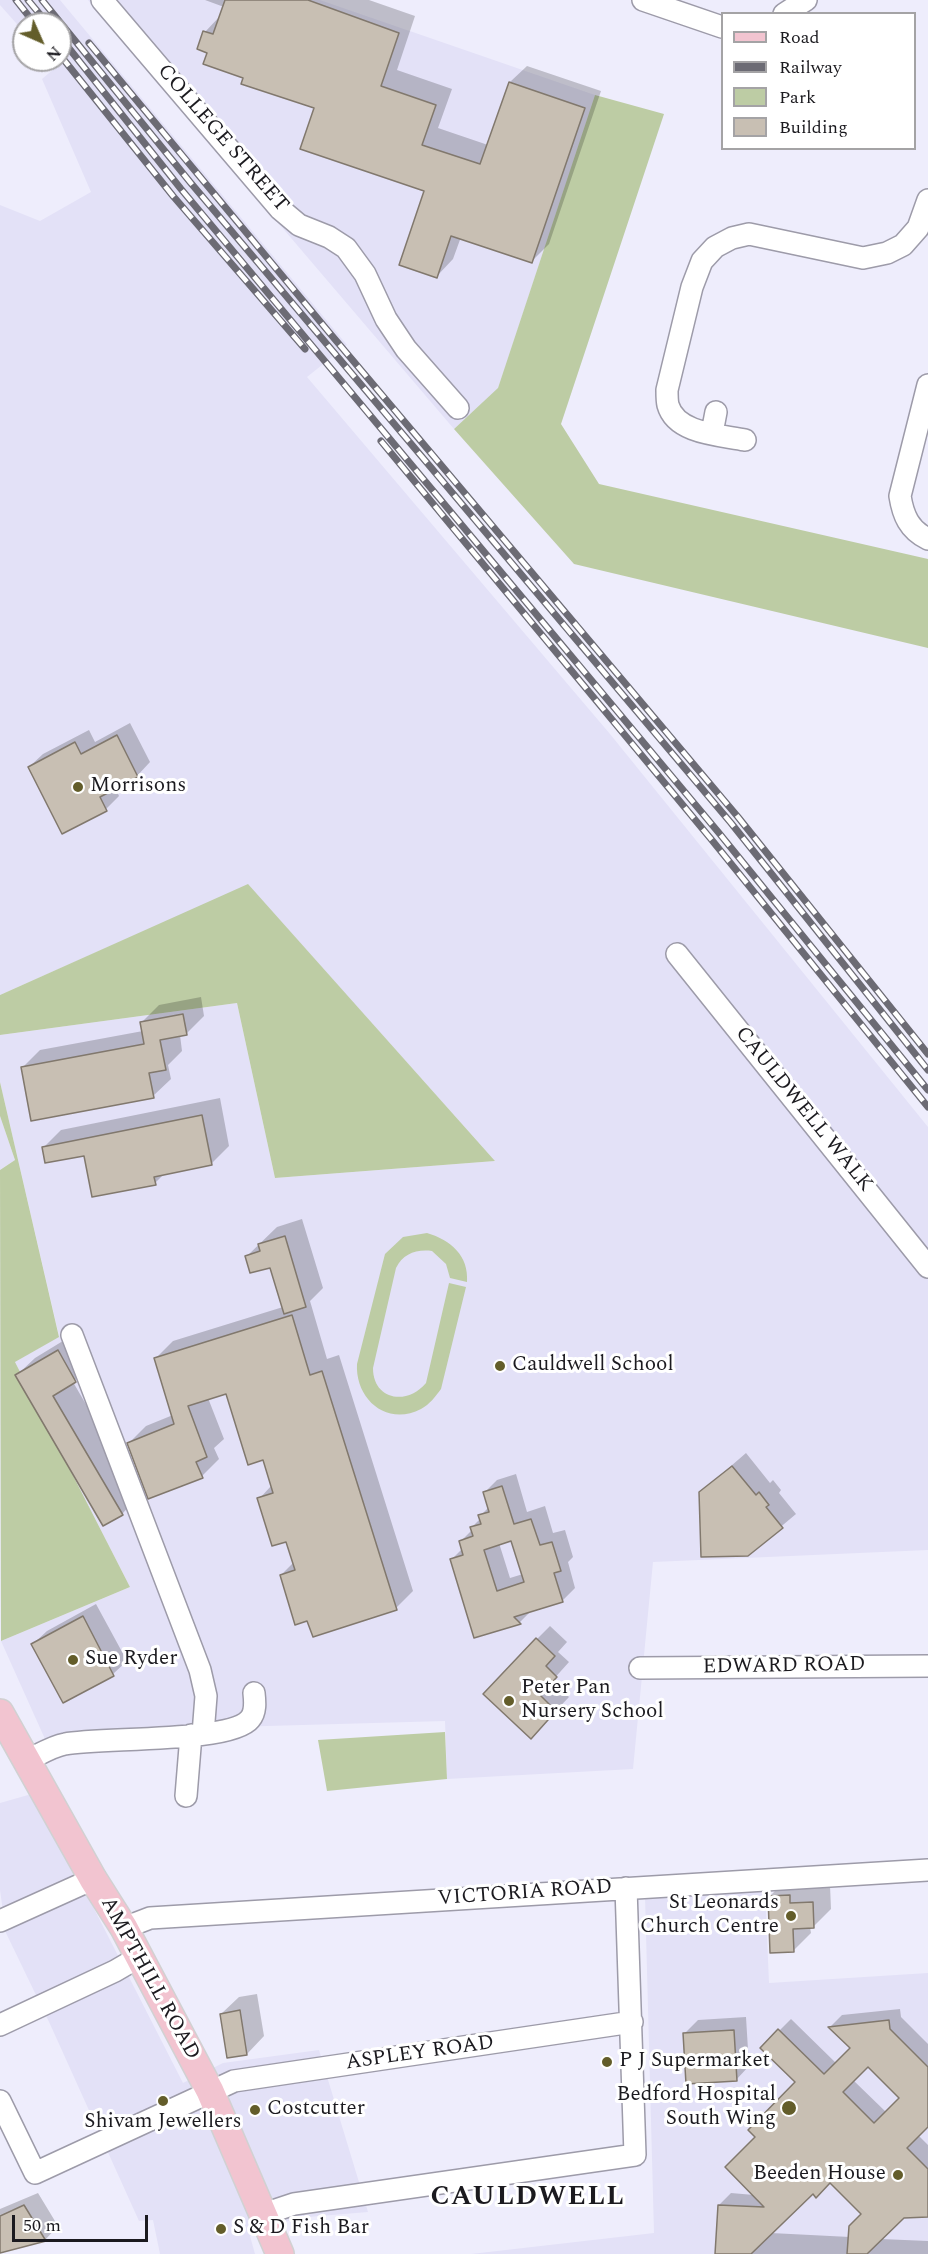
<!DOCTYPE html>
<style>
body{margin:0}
#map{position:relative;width:928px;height:2254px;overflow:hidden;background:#eeedfc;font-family:Spectral,serif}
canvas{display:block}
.legend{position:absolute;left:721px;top:12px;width:195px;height:138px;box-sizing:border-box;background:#fff;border:2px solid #a4a3a5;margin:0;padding:8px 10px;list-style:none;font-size:18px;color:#1b1a1f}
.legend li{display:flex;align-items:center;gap:12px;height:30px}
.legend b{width:30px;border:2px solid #a4a3a5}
.north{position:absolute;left:12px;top:12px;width:60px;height:60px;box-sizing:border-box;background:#fff;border:2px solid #a4a3a5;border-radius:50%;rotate:135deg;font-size:16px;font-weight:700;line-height:24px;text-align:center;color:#1b1a1f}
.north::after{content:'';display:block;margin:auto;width:21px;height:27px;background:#635d2a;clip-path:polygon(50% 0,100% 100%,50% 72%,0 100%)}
.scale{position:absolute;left:12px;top:2215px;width:136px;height:27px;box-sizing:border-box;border:3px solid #1b1a1f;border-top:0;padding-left:8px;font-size:18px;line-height:21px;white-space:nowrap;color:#1b1a1f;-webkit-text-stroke:4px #fff;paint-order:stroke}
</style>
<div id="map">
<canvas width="928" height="2254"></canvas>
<ul class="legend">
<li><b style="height:8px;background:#f2c4d0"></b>Road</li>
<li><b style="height:8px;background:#6c6b74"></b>Railway</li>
<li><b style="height:16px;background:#bdcca4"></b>Park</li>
<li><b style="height:16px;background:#c8bfb3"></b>Building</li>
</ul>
<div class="north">N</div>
<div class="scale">50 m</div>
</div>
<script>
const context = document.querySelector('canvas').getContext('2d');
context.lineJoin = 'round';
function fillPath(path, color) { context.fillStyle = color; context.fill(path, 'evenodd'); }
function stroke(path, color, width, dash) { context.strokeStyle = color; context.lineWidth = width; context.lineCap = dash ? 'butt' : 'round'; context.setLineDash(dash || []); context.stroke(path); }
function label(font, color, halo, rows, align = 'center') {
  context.font = font + ' Spectral,serif'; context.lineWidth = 6; context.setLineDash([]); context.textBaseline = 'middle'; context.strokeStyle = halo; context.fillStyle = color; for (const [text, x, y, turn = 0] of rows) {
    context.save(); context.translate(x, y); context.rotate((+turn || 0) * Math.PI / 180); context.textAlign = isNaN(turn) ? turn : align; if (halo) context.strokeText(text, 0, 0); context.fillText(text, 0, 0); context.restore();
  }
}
fillPath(new Path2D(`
 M0,0h60l287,345 -40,32 303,357 318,393v423l-275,12 -20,207 -186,10 -2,-58 -285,8 -115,10 -44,-98 129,-54 -115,-225 44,-26 -59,-254v-47l237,-32 38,175 220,-17 -247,-276 -248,110v-790l40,16 51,-29 -49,-113 13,-11 -7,-8h12v-36h-36v8l-24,-27z
 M88,0h232l275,95 -97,294 -44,40z
 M0,1116l15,44 -15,10z
 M35,1793l148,290 40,-20 96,-13 49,162 -72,6 -46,18 5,18h-95l-7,-34 -14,1 -89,-197 -44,-91 -6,-43v-87z
 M765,1890l4,93 159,-10v281h-457l183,-21 -9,-337z`), '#e3e1f7');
fillPath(new Path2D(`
 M595,95l69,19 -103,310 38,60 329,75v89l-354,-84 -120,-135 44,-41z
 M248,884l247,277 -220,17 -38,-175 -237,32v-40z
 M0,1082l59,255 -44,25 115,225 -129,54 -1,-471 15,-10 -15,-44z
 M427,1233c24,7 42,23 40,49l-17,-4 -4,-14 -14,-13c-16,-2 -29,3 -36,17l-23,100c0,32 34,38 53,15l23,-100 17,4 -25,102c-6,8 -11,15 -20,20 -34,18 -66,-10 -64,-45l28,-110 18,-17z
 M445,1732l2,47 -120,12 -9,-51z`), '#bdcca4');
fillPath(new Path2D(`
 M205,0h164l46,16 -18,54 55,19 -14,39 50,17 22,-63 17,-16 74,25 -52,153 -17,17 -71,-24 -8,22 -16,17 -11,-86 -111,-83 -70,-30 -36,-25 -4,-20 16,-17 3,-8z
 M130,723l20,39 -13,14 -22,11 4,9 -13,13 -77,-42 14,-13 46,-24 6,12z
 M201,997l3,19 -18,18 -6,1 2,16 -14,14 3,14 -18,17 -131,-28 18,-18 103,-19 -1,-9 17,-17z
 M220,1098l9,48 -18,18 -46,9 -10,10 -70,-29 -41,-7 17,-17z
 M302,1219l21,69 -13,13 17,58 12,-4 74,236 -17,17 -88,11 -27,-44 13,-13 -7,-22 -28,-41 13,-14 -8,-27 -38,-65 -18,5 16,41 -10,9 5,11 -17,17 -73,-33 17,-17 27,-11 -17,-57 17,-17 110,-34 -12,-41 -25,-9 31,-30z
 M76,1333l17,30 -20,19 66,114 -17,18 -105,-139 18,-17z
 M746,1453l24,30 3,-3 8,10 -2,3 17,21 -49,41 -46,-63z
 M516,1474l11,38 18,-6 8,27 12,-3 8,27 -5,5 7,26 -13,13 -30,9 -12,12 -45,14 -24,-76 12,-12 -2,-7 12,-12 -1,-2 9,-9 -1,-2 9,-9 -5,-14 13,-13zM512,1539l11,35 -13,4 -11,-35z
 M96,1604l31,57 -14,13 -49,27 -31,-57 14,-13z
 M550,1626l17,16 -9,10 11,10 -17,19 17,16 -38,40 6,-98z
 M787,1879l43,6 1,24 -18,18h-3l1,6 -18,18 -24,-54z
 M257,1994l7,42 -17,18 -26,-40 18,-17z
 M900,2009l1,8 27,27v81l-10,10 10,10v71h-25l-22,23 47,2v13h-212l3,-49 12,-12 23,2 3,-58 40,-55 -35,-34 29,-29 46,45 15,-16 -22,-21 12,-12zM868,2065l34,33 -15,15 -34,-33zM830,2181l33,33 -13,23 -79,-4 42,-41z
 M746,2017l3,49 -13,14 -51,-47 13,-13z
 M38,2193l20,33 -13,14 -45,11v-42z`), '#0003');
const building = new Path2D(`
 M225,0h83l91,33 -18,53 55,19 -14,40 58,19 29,-82 76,26 -53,155 -81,-27 -14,42 -38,-13 25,-74 -124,-42 14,-41 -73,-24 2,-6 -40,-14 4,-11 -10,-4 6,-18 10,3z
 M117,735l21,42 -38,20 7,14 -45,23 -34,-67 47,-25 6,12z
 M183,1014l4,21 -27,5 6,30 -17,3 5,25 -123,23 -10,-54 123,-23 -4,-22z
 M202,1115l10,50 -58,12 2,8 -64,12 -8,-41 -39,7 -3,-16z
 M285,1236l21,71 -22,7 -14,-46 -20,5 -5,-17 15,-5 -2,-7z
 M292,1315l18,60 12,-4 75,239 -84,27 -6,-16 -12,4 -15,-50 15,-5 -9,-28 -14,4 -15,-48 16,-5 -10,-33 -15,5 -22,-71 -38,12 19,51 -11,5 7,16 -55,21 -21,-56 47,-19 -20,-66z
 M58,1350l18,32 -23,14 70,119 -20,11 -88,-151z
 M732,1466l24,29 3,-3 10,13 -3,2 17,21 -35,28 -47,1 -2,-65z
 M502,1486l12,38 17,-5 9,26 12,-3 9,29 -7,2 9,29 -49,15 7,7 -47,14 -24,-79 13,-4 -4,-14 14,-5 -3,-9 11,-3 -3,-9 11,-3 -6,-20zM511,1541l13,41 -27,9 -13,-41z
 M83,1616l31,60 -51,27 -32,-59z
 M536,1638l19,18 -9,10 11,11 -17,18 16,16 -25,28 -48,-45z
 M790,1895v8l23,-1 1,26 -21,1 1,23 -24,1 -2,-57z
 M240,2010l7,45 -20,3 -7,-44z
 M889,2020l1,9 38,38v60l-21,21 21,21v48l-24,1 -37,36h-20l2,-28 12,-12 -31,-31 -14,15 -3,-4 -62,60h-36l3,-49 46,2 -39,-40 30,-30 -7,-7 47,-48 -35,-34 18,-19 46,45 26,-26 -22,-21zM868,2067l31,31 -25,25 -31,-31z
 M734,2030l3,51 -51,3 -3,-51z
 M24,2205l22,36 -46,12v-37z`);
fillPath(building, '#c8bfb3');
stroke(building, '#81786d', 1.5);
const minor = new Path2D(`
 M102,0l178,209 19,16 30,12 17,11 19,26 21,45 20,30 52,59
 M643,0l79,27
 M784,14l22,-14
 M928,385l-28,111c3,19 9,34 28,43
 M712,433l4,-21
 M745,440c-24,-5 -69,-6 -77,-35 -1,-4 -1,-10 -1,-15l25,-103 10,-26 13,-14 17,-9 17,-4 114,24 24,-5 16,-8 15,-17 10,-28
 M677,954l251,313
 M72,1335l128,335 6,26 -3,38
 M640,1668l288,-2
 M28,1760c12,-6 25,-14 37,-16 36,-7 166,-1 185,-25 6,-7 5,-17 4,-26
 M186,1796l5,-61
 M0,1921l93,-42
 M124,1928l26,-10 778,-48
 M0,2025l115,-54 24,-14
 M0,2101l35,72 199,-92 398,-59
 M264,2214l30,-10 341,-49 -9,-267`);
const major = new Path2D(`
 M0,1713l93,166 31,49 86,163 70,163`);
stroke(minor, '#9d9ba9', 24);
stroke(major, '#d1d1d2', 30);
stroke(minor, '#fff', 21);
stroke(major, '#f2c4d0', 27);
const rail = new Path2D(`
 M16,0l19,24
 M28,0l20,24
 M42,0l148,182 541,641 197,247
 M60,37l121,152 538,644 209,257
 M89,43l239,288 410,486 190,237
 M60,55l113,141 132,153
 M381,441l330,398 217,268`);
stroke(rail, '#6c6b74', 7);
stroke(rail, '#fff', 4.5, [14]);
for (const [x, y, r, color] of [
 [78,787,6,"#635d2a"],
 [500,1366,6,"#635d2a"],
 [73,1660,6,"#635d2a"],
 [509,1701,6,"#635d2a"],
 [791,1916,6,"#635d2a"],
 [607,2062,6,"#635d2a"],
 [163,2101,6,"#635d2a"],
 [789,2108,8,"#635d2a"],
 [255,2110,6,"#635d2a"],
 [898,2175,6,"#635d2a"],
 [221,2229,6,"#635d2a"]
]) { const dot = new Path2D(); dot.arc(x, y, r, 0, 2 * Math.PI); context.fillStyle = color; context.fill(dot); stroke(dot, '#fff', 2); }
label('21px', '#1b1a1f', '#fff', [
 ["COLLEGE STREET",222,139,49],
 ["CAULDWELL WALK",803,1110,51],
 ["EDWARD ROAD",784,1667,-1],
 ["VICTORIA ROAD",525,1894,-4],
 ["AMPTHILL ROAD",149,1979,61],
 ["ASPLEY ROAD",420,2054,-8]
]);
label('21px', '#1b1a1f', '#fff', [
 ["Morrisons",90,787],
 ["Cauldwell School",512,1366],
 ["Sue Ryder",85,1660],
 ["Peter Pan",521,1689],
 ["Nursery School",521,1713],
 ["St Leonards",779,1904,"right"],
 ["Church Centre",779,1928,"right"],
 ["P J Supermarket",619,2062],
 ["Bedford Hospital",776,2096,"right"],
 ["South Wing",776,2120,"right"],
 ["Costcutter",267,2110],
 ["Shivam Jewellers",163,2123,"center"],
 ["Beeden House",886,2175,"right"],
 ["S & D Fish Bar",233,2229]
], 'left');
context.letterSpacing = '1.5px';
label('bold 27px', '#1b1a1f', '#fff', [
 ["CAULDWELL",528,2199]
]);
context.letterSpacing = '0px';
</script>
